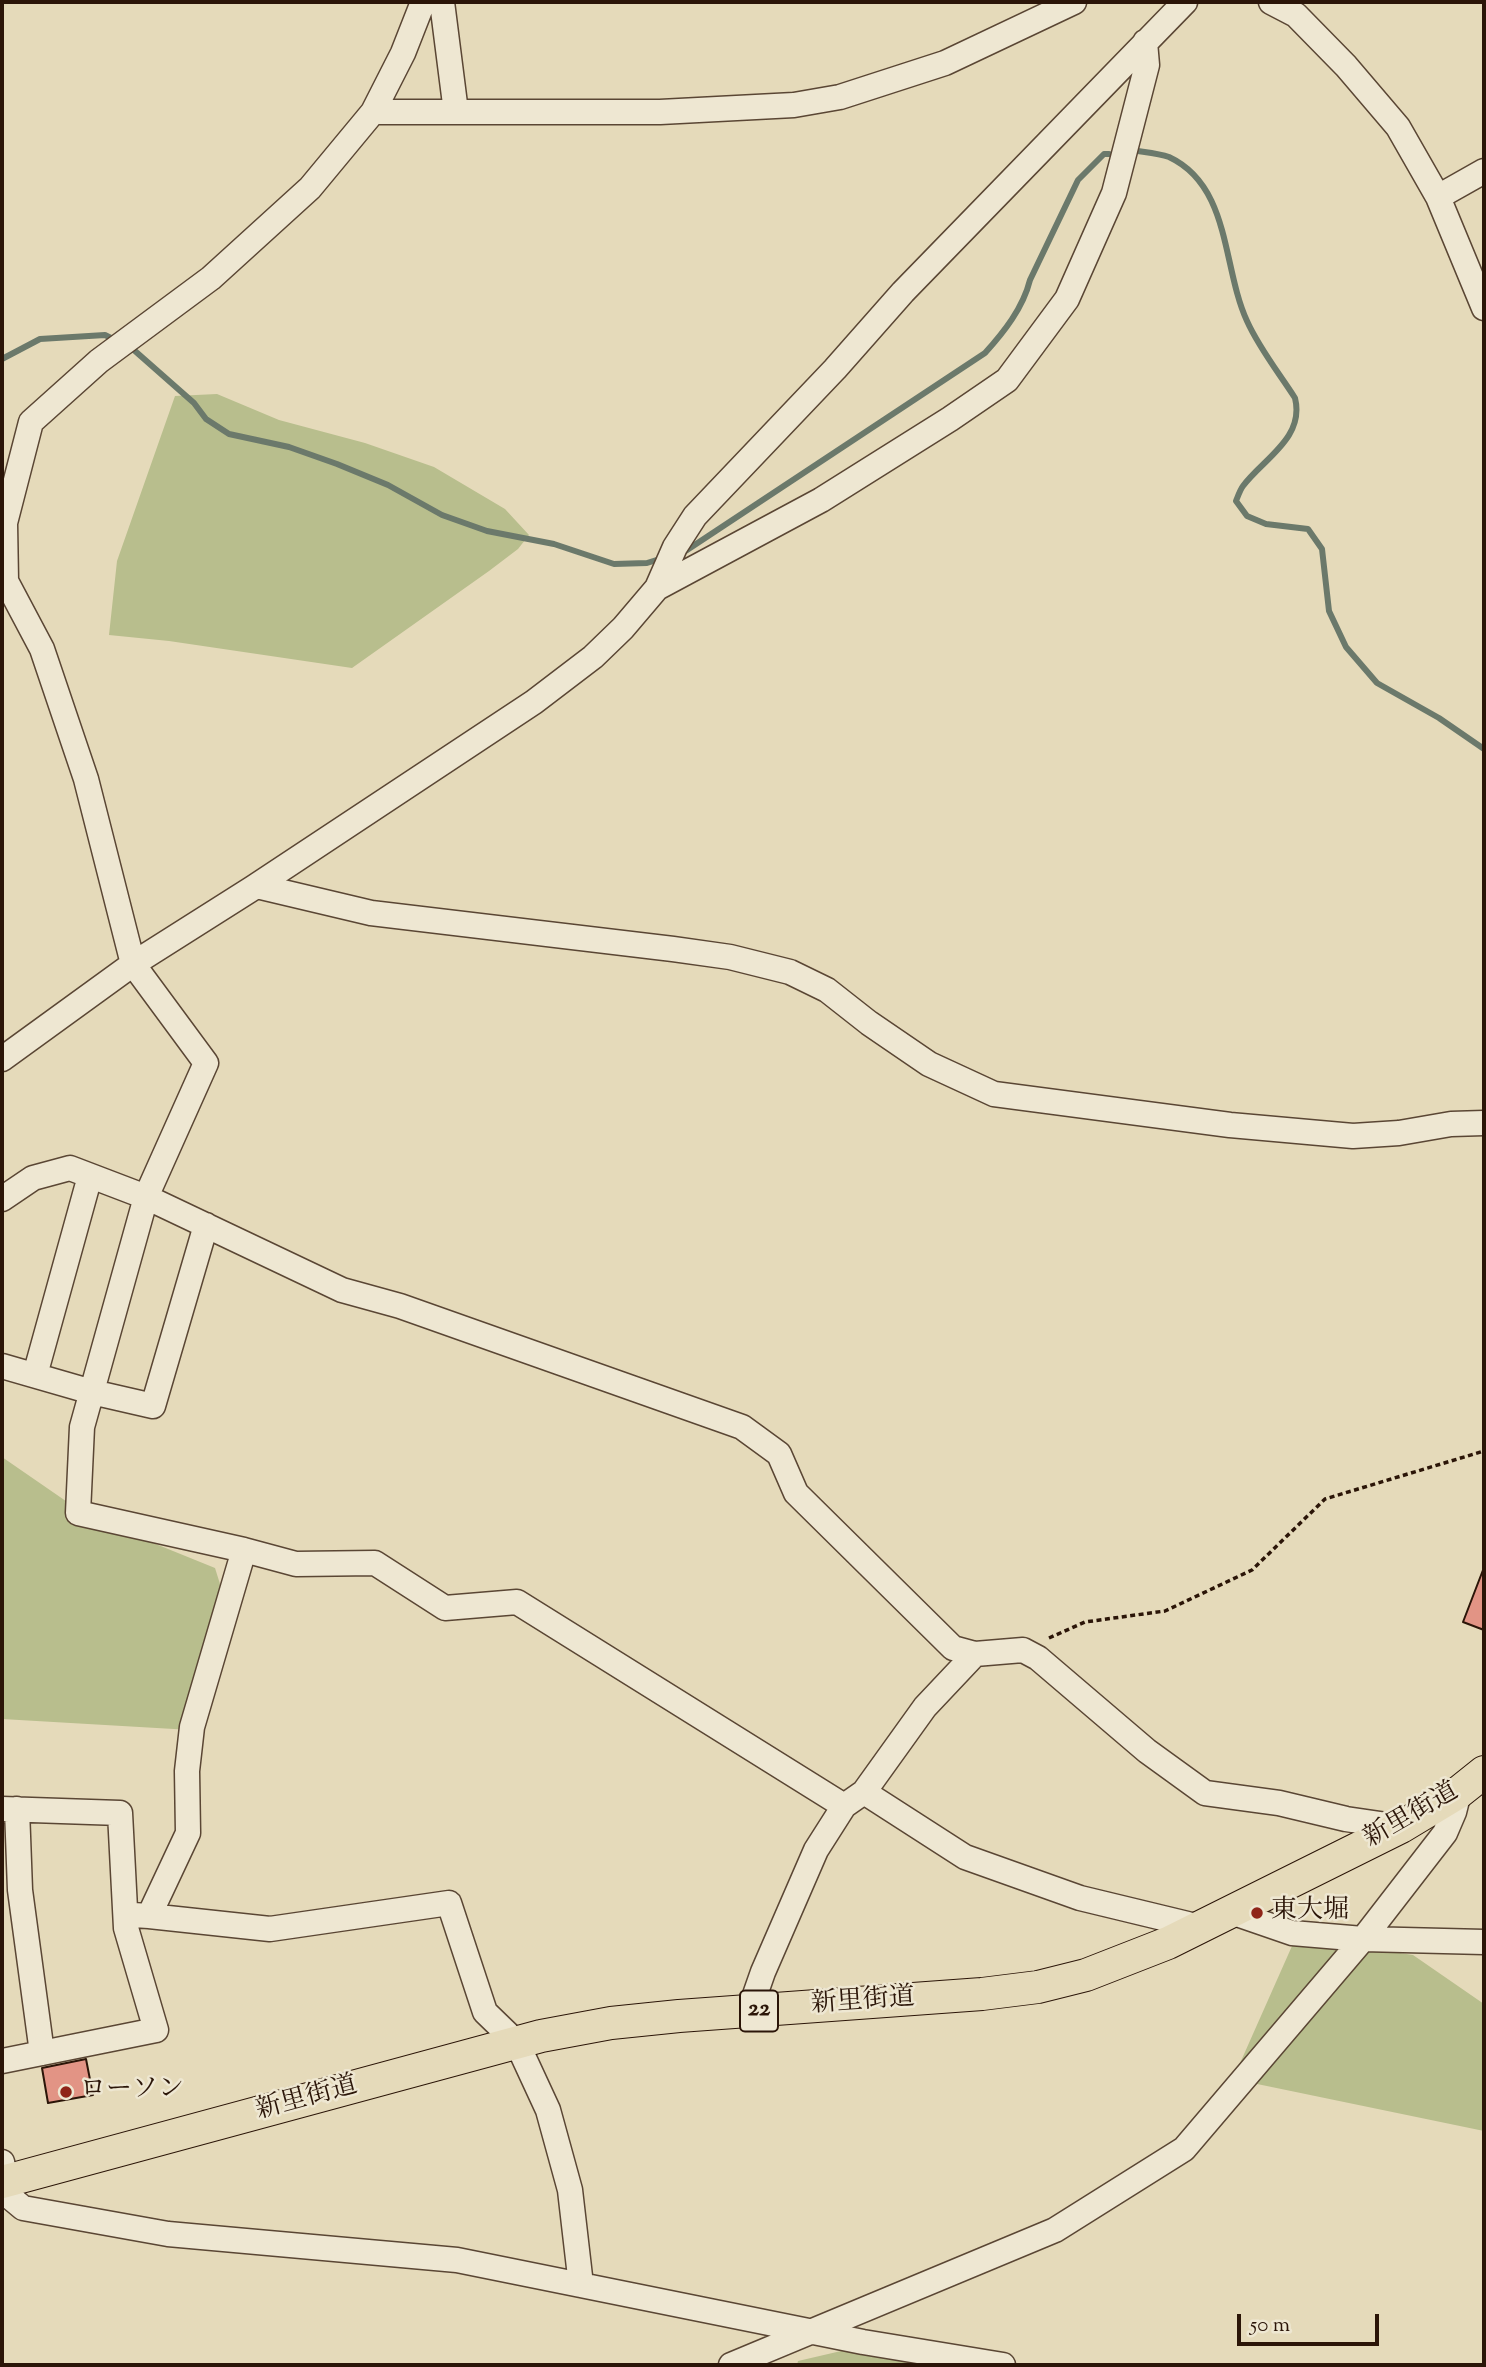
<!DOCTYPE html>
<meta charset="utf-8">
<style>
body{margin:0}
#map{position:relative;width:1486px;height:2367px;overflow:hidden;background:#e5daba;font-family:"Sorts Mill Goudy",serif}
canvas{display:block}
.frame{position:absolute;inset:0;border:4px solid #2b1508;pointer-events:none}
.scale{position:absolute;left:1237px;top:2314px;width:142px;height:32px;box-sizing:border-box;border:4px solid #2b1508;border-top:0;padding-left:9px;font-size:21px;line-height:24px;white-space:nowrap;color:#2b1508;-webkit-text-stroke:5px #eee7d2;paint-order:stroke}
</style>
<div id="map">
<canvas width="1486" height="2367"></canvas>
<div class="frame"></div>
<div class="scale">50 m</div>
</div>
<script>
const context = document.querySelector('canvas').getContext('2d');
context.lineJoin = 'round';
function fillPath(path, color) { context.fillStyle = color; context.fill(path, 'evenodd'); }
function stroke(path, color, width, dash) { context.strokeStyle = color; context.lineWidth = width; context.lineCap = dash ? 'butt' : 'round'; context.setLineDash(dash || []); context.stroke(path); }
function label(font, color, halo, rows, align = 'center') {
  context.font = font + ' "Sorts Mill Goudy","Noto Serif JP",serif'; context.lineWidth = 5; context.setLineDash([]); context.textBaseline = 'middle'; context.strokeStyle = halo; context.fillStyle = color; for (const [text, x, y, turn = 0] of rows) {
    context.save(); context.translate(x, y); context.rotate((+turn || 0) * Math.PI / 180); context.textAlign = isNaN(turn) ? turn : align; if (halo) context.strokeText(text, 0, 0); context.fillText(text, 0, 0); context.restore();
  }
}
fillPath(new Path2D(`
 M217,394l62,26 86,23 69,24 71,42 24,26 -11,14 -29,22 -137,97 -183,-27 -60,-6 8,-74 58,-165z
 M2,1457l87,60 126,51 15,48 -39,114 -189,-11z
 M1296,1937l117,18 71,49v127l-251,-52z
 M854,2348l98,17h-155l1,-4z`), '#b8be8d');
stroke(new Path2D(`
 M1132,150c11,2 26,3 37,7 62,29 53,110 78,164 12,27 32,52 48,77 10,40 -32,61 -52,88 -3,4 -5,10 -7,15l11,15 19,8 42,5 14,20 7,62 17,36 31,36 62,35 45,31
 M126,346l9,5 59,52 12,16 23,15 60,13 48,17 51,21 54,30 45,16 67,13 60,20 33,-1 16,-5
 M2,359l38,-20 65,-4 12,6
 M684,552l301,-199c19,-21 38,-45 45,-73l48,-100 26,-26h5`), '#6b796b', 6);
const building = new Path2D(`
 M1483,1570h1v60l-21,-8z
 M86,2059l7,36 -45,8 -6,-35z`);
fillPath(building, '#e29485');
stroke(building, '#2b1508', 2);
const minor = new Path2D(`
 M423,2l-20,51 -30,59 -63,76 -99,90 -112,83 -68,61 -26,101 1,58 36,68 44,130 47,185 73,99 -60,134 -64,230 -4,86 166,37 52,14 79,-1 70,45 72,-6 327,204
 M442,2l14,110
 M1271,2l25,13 50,51 52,61 40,70 46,111
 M373,112h287l134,-7 46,-8 105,-34 129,-61
 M1438,197l46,-26
 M657,588l164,-88 129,-81 57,-39 60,-81 47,-106 33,-128 -2,-23
 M257,886l114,27 302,36 57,8 60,15 37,18 42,33 60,41 65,30 236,31 123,11 46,-3 52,-9 33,-1
 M2,1059l131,-95 120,-76 281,-186 59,-45 30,-29 34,-40 18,-41 20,-31 140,-147 68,-77 282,-290
 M2,1199l31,-21 37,-10 76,29 196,93 58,16 342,121 37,27 17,39 157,155 22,6 48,-4 15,8 109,93 58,42 74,10 67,16 55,8
 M2,1366l90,26 61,14 53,-181
 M35,1375l55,-199
 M864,1792l101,65 115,41 120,29
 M2,1809l118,4 6,115 30,102 -154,31
 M17,1809l3,81 22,163
 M1231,1912l61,21 71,6 121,3
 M133,1915l16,1 39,-83 -1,-62 5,-44 52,-177
 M149,1916l121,13 179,-26 36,109 32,31 31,67 22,80 11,95
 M749,2012l14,-40 53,-122 28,-44 20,-14 61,-85 50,-53
 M2,2162l9,36 12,10 145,26 289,26 406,82 140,23
 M731,2365l324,-135 129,-81 179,-210 82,-106 9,-21 5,-20`);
const major = new Path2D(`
 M2,2182l539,-146 70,-13 68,-7 303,-22 56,-7 48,-12 82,-32 233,-116 58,-35 25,-20`);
stroke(minor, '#5a4634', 27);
stroke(major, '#2b1508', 34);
stroke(new Path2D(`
 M1049,1638l36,-16 80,-11 87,-41 73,-71 159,-48`), '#2b1508', 3.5, [5, 3.5]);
stroke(minor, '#eee7d2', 24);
stroke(major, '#e5daba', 32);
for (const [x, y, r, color] of [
 [1257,1913,7,"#8f2418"],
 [66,2092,7,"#8f2418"]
]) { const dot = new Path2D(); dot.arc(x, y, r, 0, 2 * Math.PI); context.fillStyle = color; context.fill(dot); stroke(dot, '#eee7d2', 2.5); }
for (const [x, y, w] of [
 [759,2011,38]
]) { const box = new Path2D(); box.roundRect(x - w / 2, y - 20.5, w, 41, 5); context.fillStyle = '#eee7d2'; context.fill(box); stroke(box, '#2b1508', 2); }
label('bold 24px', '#2b1508', null, [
 ["22",759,2011]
]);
label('26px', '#2b1508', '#eee7d2', [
 ["新里街道",1412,1817,-30],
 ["新里街道",863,2003,-4],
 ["新里街道",307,2100,-15]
]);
label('26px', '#2b1508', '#eee7d2', [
 ["東大堀",1271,1913],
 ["ローソン",80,2092]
], 'left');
</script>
